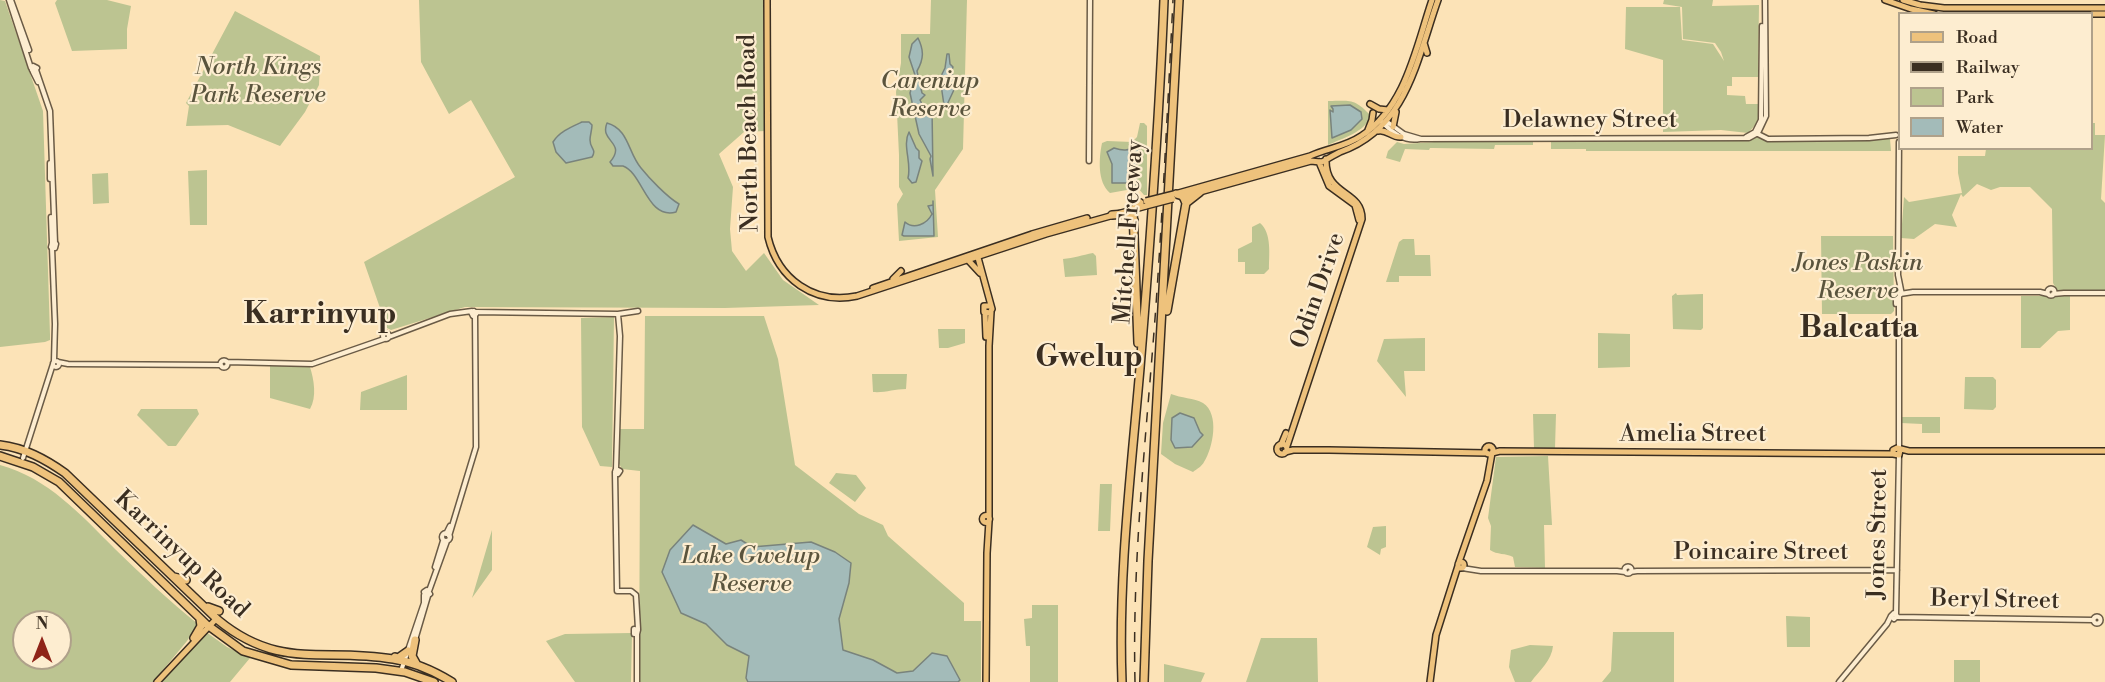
<!DOCTYPE html>
<style>
body{margin:0}
#map{position:relative;width:2105px;height:682px;overflow:hidden;background:#fce3b7;font-family:"Libre Bodoni",serif}
canvas{display:block}
.legend{position:absolute;left:1898px;top:12px;width:195px;height:138px;box-sizing:border-box;background:#fdedd0;border:2px solid #afa18a;margin:0;padding:8px 10px;list-style:none;font-size:18px;color:#3a2e21}
.legend li{display:flex;align-items:center;gap:12px;height:30px}
.legend b{width:30px;border:2px solid #afa18a}
.north{position:absolute;left:12px;top:610px;width:60px;height:60px;box-sizing:border-box;background:#fdedd0;border:2px solid #afa18a;border-radius:50%;rotate:0deg;font-size:16px;font-weight:700;line-height:24px;text-align:center;color:#3a2e21}
.north::after{content:'';display:block;margin:auto;width:21px;height:27px;background:#8f2418;clip-path:polygon(50% 0,100% 100%,50% 72%,0 100%)}
</style>
<div id="map">
<canvas width="2105" height="682"></canvas>
<ul class="legend">
<li><b style="height:8px;background:#eec27c"></b>Road</li>
<li><b style="height:8px;background:#3a2e21"></b>Railway</li>
<li><b style="height:16px;background:#bcc491"></b>Park</li>
<li><b style="height:16px;background:#a3bbb9"></b>Water</li>
</ul>
<div class="north">N</div>
</div>
<script>
const context = document.querySelector('canvas').getContext('2d');
context.lineJoin = 'round';
function fillPath(path, color) { context.fillStyle = color; context.fill(path, 'evenodd'); }
function stroke(path, color, width, dash) { context.strokeStyle = color; context.lineWidth = width; context.lineCap = dash ? 'butt' : 'round'; context.setLineDash(dash || []); context.stroke(path); }
function label(font, color, halo, rows, align = 'center') {
  context.font = font + ' "Libre Bodoni",serif'; context.lineWidth = 4.5; context.setLineDash([]); context.textBaseline = 'middle'; context.strokeStyle = halo; context.fillStyle = color; for (const [text, x, y, turn = 0] of rows) {
    context.save(); context.translate(x, y); context.rotate((+turn || 0) * Math.PI / 180); context.textAlign = isNaN(turn) ? turn : align; if (halo) context.strokeText(text, 0, 0); context.fillText(text, 0, 0); context.restore();
  }
}
fillPath(new Path2D(`
 M0,0l5,1 38,110 7,224v5l-5,2 -45,5z
 M57,0h50l24,6 -4,23v20l-55,2 -17,-48z
 M419,0h344l2,131 -21,1 -25,22 14,33 -3,42 2,22 14,20 18,-18 19,27 36,25 -94,3 -260,-1 -74,23 -4,-2 -23,-66 151,-85 -44,-77 -22,14 -28,-52z
 M931,0h36l-4,149 -28,41 3,47 -39,4 -2,-37 6,-10 -4,-7v-32l-3,-63 5,-29v-29h29z
 M1664,0h49l-1,6 47,-1 -1,72h-26v9h-5v9l18,1 1,8h15l-3,18 -10,11 -27,-3 -58,2v-72l-38,-11 1,-42h54l2,33 31,4 11,17 -3,-9 -6,-9 -32,-4 -1,-32 -19,-3z
 M235,11l85,45 -1,29 -14,27 -25,34 -52,-21 -42,1 3,-20 -3,-3z
 M1328,101c23,0 26,-3 43,15 -6,16 -28,22 -43,29z
 M1140,123h4l3,3v69h-3l-6,-7 -28,5c-13,-11 -11,-35 -8,-50l5,-2 25,1 5,-5z
 M2092,123h3v12h10l-4,64 4,4v88l-48,-1 -4,-7 -1,-74 -22,-22h-30l-9,3 -14,-6 -14,13 -2,-3 -9,21 5,12 -22,-3 -21,15 -13,-1 3,-41 5,5 53,-9 -4,-20v-17h27l1,-7 106,-1z
 M1755,137l8,2h127l1,12h-305v-2h-35v-8h35l1,-2 159,2z
 M1397,142l7,2 31,-2h98v3h-38l-1,4 -61,-1h-3l-1,2 -24,-1 -5,13 -14,-4 2,-7z
 M207,170v55h-17l-2,-54z
 M108,173l1,30 -16,1 -1,-30z
 M1260,223c12,10 9,32 9,46l-5,5h-19v-12h-7v-13l14,-7v-15z
 M1821,236h72l1,75 -3,3h-69z
 M1403,239h11l1,16h15l1,21h-32v6h-13l13,-40z
 M1093,253l3,3 1,19 -32,2 -2,-18c11,-1 19,-4 30,-6z
 M1676,293l1,2 26,-1v34l-2,2 -28,-1 -1,-33z
 M2021,296h49v34l-12,1 -18,17h-19z
 M645,316h119l14,43 17,106 64,49 24,11 5,11 76,67v18h17v61h-342l1,-211 -18,-2 -5,-9 1,-31h26z
 M614,317l-2,150 -12,-1 -18,-39 -1,-109z
 M938,329h27v14l-17,5h-9z
 M1598,333l32,1v33l-32,1z
 M1425,338v33h-21l2,26 -29,-36 6,-19 1,-3z
 M270,365l40,2c4,13 7,30 0,42l-40,-11z
 M872,374h35l-1,15c-12,0 -21,4 -33,3z
 M407,375v35h-47l1,-18z
 M1965,377h28l3,3v27l-3,3 -29,-1z
 M1171,394c10,4 23,4 32,9 17,11 10,45 1,59 -2,4 -7,7 -11,10l-18,-8 -14,-10 2,-31z
 M141,409h56l2,5 -23,32h-8l-31,-31z
 M1533,414h23l-1,34h-21z
 M1901,417h39v16h-18v-9l-21,-1z
 M1548,456l4,69h-8l1,43 -30,-1 -2,-10c-7,-4 -16,-2 -23,-7l1,-24 -3,-8 8,-61z
 M0,465c48,13 81,50 115,84 27,26 54,52 83,75l-11,17 -34,41h-153zM24,622h36v36h-36z
 M836,473l20,2 10,13 -11,14 -26,-19z
 M1100,484h12l-2,47h-12z
 M1386,526v21l-5,2 -1,6 -13,-8 6,-20z
 M492,530v40l-20,28z
 M1032,605h26v77h-28v-36h-4l-2,-27 8,-1z
 M1786,616l24,1v30h-23z
 M206,632l21,15 23,11 -20,24h-68z
 M1613,632h61v50h-72l9,-11z
 M632,633l-1,49h-56l-29,-41 19,-7z
 M1261,638h56l1,44h-72z
 M1530,645l23,1c-1,14 -14,25 -22,36h-16l-6,-15 2,-17z
 M1954,660h26v22h-26z
 M1164,664l41,9 -4,9h-37z`), '#bcc491');
const water = new Path2D(`
 M918,38c6,12 6,21 -1,33l5,22 3,2 -5,5 2,4 -2,10 5,2 7,-8 1,68 -3,-17 1,-3 -12,-22 -9,-41 5,-18 -6,-18 3,-13z
 M947,54h2l1,10 3,3 -2,6 7,8 -12,26 -2,-2 -4,-27 5,-10z
 M1350,105l11,7 1,7 -11,11 -19,8 -2,-28 3,2v-3l-2,-3z
 M582,122h7l3,3c0,5 -2,10 -2,15 0,9 7,9 2,17l-26,6 -10,-11 -3,-10c6,-10 18,-15 29,-20z
 M607,123c22,6 21,30 34,45 8,10 26,29 38,36l-3,8c-29,8 -33,-39 -53,-46 -1,0 -9,0 -10,0l-3,-4c17,-20 -11,-20 -3,-39z
 M909,132l7,16 3,3v7l3,3 -6,21 -4,1 -4,-5c4,-15 -6,-33 1,-46z
 M1137,146l3,5 -5,19 2,12 -3,4 -7,-3h-15v-19l-5,-12 7,-4c9,3 14,3 23,-2z
 M933,201l1,35h-30l-2,-1 3,-13c9,8 22,2 27,-8l-4,-8 5,-1z
 M1180,413l14,5 6,14 3,3 -11,12 -17,1 -4,-8 1,-22z
 M693,525l33,19 15,-4 11,7 59,-5 24,10 16,11 -2,20 -10,36 4,31 30,10 24,13 16,-2 19,-18 15,3 13,24 -2,2h-210l-2,-4 3,-22 -22,-11 -21,-21 -25,-11 -19,-41 8,-22z`);
fillPath(water, '#a3bbb9');
stroke(water, '#79837c', 1.5);
const minor = new Path2D(`
 M9,0l22,68
 M11,0l18,50
 M33,66l4,2 -2,3 -3,-1z
 M36,70l14,41 5,132
 M33,72l5,10
 M1386,121l18,13 17,5 328,-1 9,-5 8,-17 -1,-116
 M1382,122c11,11 22,20 38,17
 M1758,134l10,5 101,-1 27,-3
 M1746,137l9,-5 6,-12 1,-94
 M1899,142l-1,133 3,15
 M1089,161l1,-161
 M50,163v16
 M51,217l1,26
 M52,243l4,1 -1,4 -4,-1z
 M52,248l3,76 -1,37
 M1894.5 292a3.5 3.5 0 1 1 7 0a3.5 3.5 0 1 1-7 0Z
 M2047.5 292a3.5 3.5 0 1 1 7 0a3.5 3.5 0 1 1-7 0Z
 M1900,294l13,-2h127l8,2
 M2053,294l11,-1h41
 M1896,295v9
 M474,311l2,3 -3,2 -2,-4z
 M476,312l142,2 20,-3
 M383 336a3 3 0 1 1 6 0a3 3 0 1 1-6 0Z
 M389,337l61,-23 22,-3
 M220.5 364a3.5 3.5 0 1 1 7 0a3.5 3.5 0 1 1-7 0Z
 M53 364a3 3 0 1 1 6 0a3 3 0 1 1-6 0Z
 M58,362l10,2 153,1
 M227,362l85,2 72,-25
 M1899,448v-153
 M23,458l30,-94
 M616,469l4,-133 -2,-22
 M616,469l4,2 -2,3 -3,-2z
 M615,473l2,118h14l5,4 2,34
 M442 537a4 4 0 1 1 8 0a4 4 0 1 1-8 0Z
 M446,534l4,-8
 M449,536l27,-89 -1,-132
 M1624.5 570a3.5 3.5 0 1 1 7 0a3.5 3.5 0 1 1-7 0Z
 M435,567l8,-26
 M1462,568l19,3h136l8,1
 M1630,572l7,-1 260,-1
 M427,590l3,4 -4,2 -2,-4z
 M429,591l18,-50
 M1894,613l3,3 -3,3 -3,-3z
 M1896,614l3,-159
 M2093.5 620a3.5 3.5 0 1 1 7 0a3.5 3.5 0 1 1-7 0Z
 M1897,617l196,3
 M634,629l4,1 -1,4h-3z
 M415,640l13,-44
 M401,671l23,-68v-8
 M637,682v-48
 M1839,682l48,-58 4,-8`);
const major = new Path2D(`
 M767,0l1,237c10,42 46,68 89,59l189,-62 100,-28
 M1885,0l26,9 23,5
 M1903,0l17,5 24,3h161
 M2092,14h13
 M1424,43l3,10
 M1370,104l9,5 9,1
 M1393,127l3,-15
 M1368,130l4,-10 1,-7
 M1378,131c9,-2 14,7 23,6
 M1319,162l10,24 26,19 4,15
 M1175,194l135,-38c17,-8 35,-9 51,-20 45,-29 55,-89 71,-136
 M1182,197l129,-36c4,0 10,2 13,0 5,-3 10,-6 16,-9 67,-23 77,-93 98,-152
 M977,254l15,55 -2,4 -6,-1v-6h7
 M968,260l12,13
 M893,279l8,-8
 M873,288l159,-54 55,-16
 M985,313l1,24
 M1277 449a5 5 0 1 1 10 0a5 5 0 1 1-10 0Z
 M1281,445l5,-12
 M1287,446l75,-227c0,-30 -37,-22 -36,-60
 M1485 450a4 4 0 1 1 8 0a4 4 0 1 1-8 0Z
 M1900,450l-1,5 -6,-1v-4l4,-2 12,3h196
 M1285,452l8,-2h36l158,3
 M1492,453l8,-2 394,3
 M982.5 519a3.5 3.5 0 1 1 7 0a3.5 3.5 0 1 1-7 0Z
 M989,517v-171l2,-34
 M1458 565a3 3 0 1 1 6 0a3 3 0 1 1-6 0Z
 M1459,562l28,-81 5,-28
 M157,682l59,-63
 M986,682l1,-129 2,-32
 M1430,682l6,-47 22,-69`);
const highway = new Path2D(`
 M1176,194l7,2 3,7
 M1112,215l14,-1 8,6
 M1167,311l19,-108 14,-11
 M1138,343l-5,-133 7,-7
 M0,445c25,3 45,14 65,28l153,147c62,51 106,27 175,39 21,3 41,12 59,23
 M0,456l33,11 26,15 147,142 37,27 48,14 85,3 29,4 29,10
 M174,577l12,3
 M208,607l11,4
 M194,638l7,-12 -1,-7
 M415,640l-3,16 5,9
 M395,657l3,1 10,-7
 M1122,682c-4,-105 9,-209 18,-314 10,-122 19,-245 24,-368
 M1144,682l4,-121 31,-561`);
stroke(minor, '#6a5b46', 7);
stroke(major, '#3a2e21', 8);
stroke(highway, '#3a2e21', 10);
stroke(minor, '#fdedd0', 4);
stroke(major, '#eec27c', 5);
stroke(highway, '#eec27c', 7);
stroke(new Path2D(`
 M1135,682c-3,-126 12,-252 21,-377 7,-102 12,-203 17,-305`), '#3a2e21', 1.5, [10, 10]);
const majorBridge = new Path2D(`
 M1146,201l28,-7
 M1146,206l27,-7`);
stroke(majorBridge, '#3a2e21', 8, []);
stroke(majorBridge, '#eec27c', 5);
label('italic 24px', '#5a543d', '#fdedd0', [
 ["North Kings",258,68],
 ["Park Reserve",258,96],
 ["Careniup",930,82],
 ["Reserve",930,110],
 ["Jones Paskin",1858,264],
 ["Reserve",1858,292],
 ["Lake Gwelup",751,557],
 ["Reserve",751,585]
]);
label('24px', '#3a2e21', '#fdedd0', [
 ["Delawney Street",1590,121],
 ["North Beach Road",750,133,-91],
 ["Mitchell Freeway",1130,232,-86],
 ["Odin Drive",1319,291,-71],
 ["Amelia Street",1693,435],
 ["Jones Street",1879,534,-89],
 ["Poincaire Street",1761,553],
 ["Karrinyup Road",181,555,43],
 ["Beryl Street",1995,601,1]
]);
label('bold 30px', '#3a2e21', '#fdedd0', [
 ["Karrinyup",320,316],
 ["Balcatta",1859,330],
 ["Gwelup",1089,359]
]);
</script>
